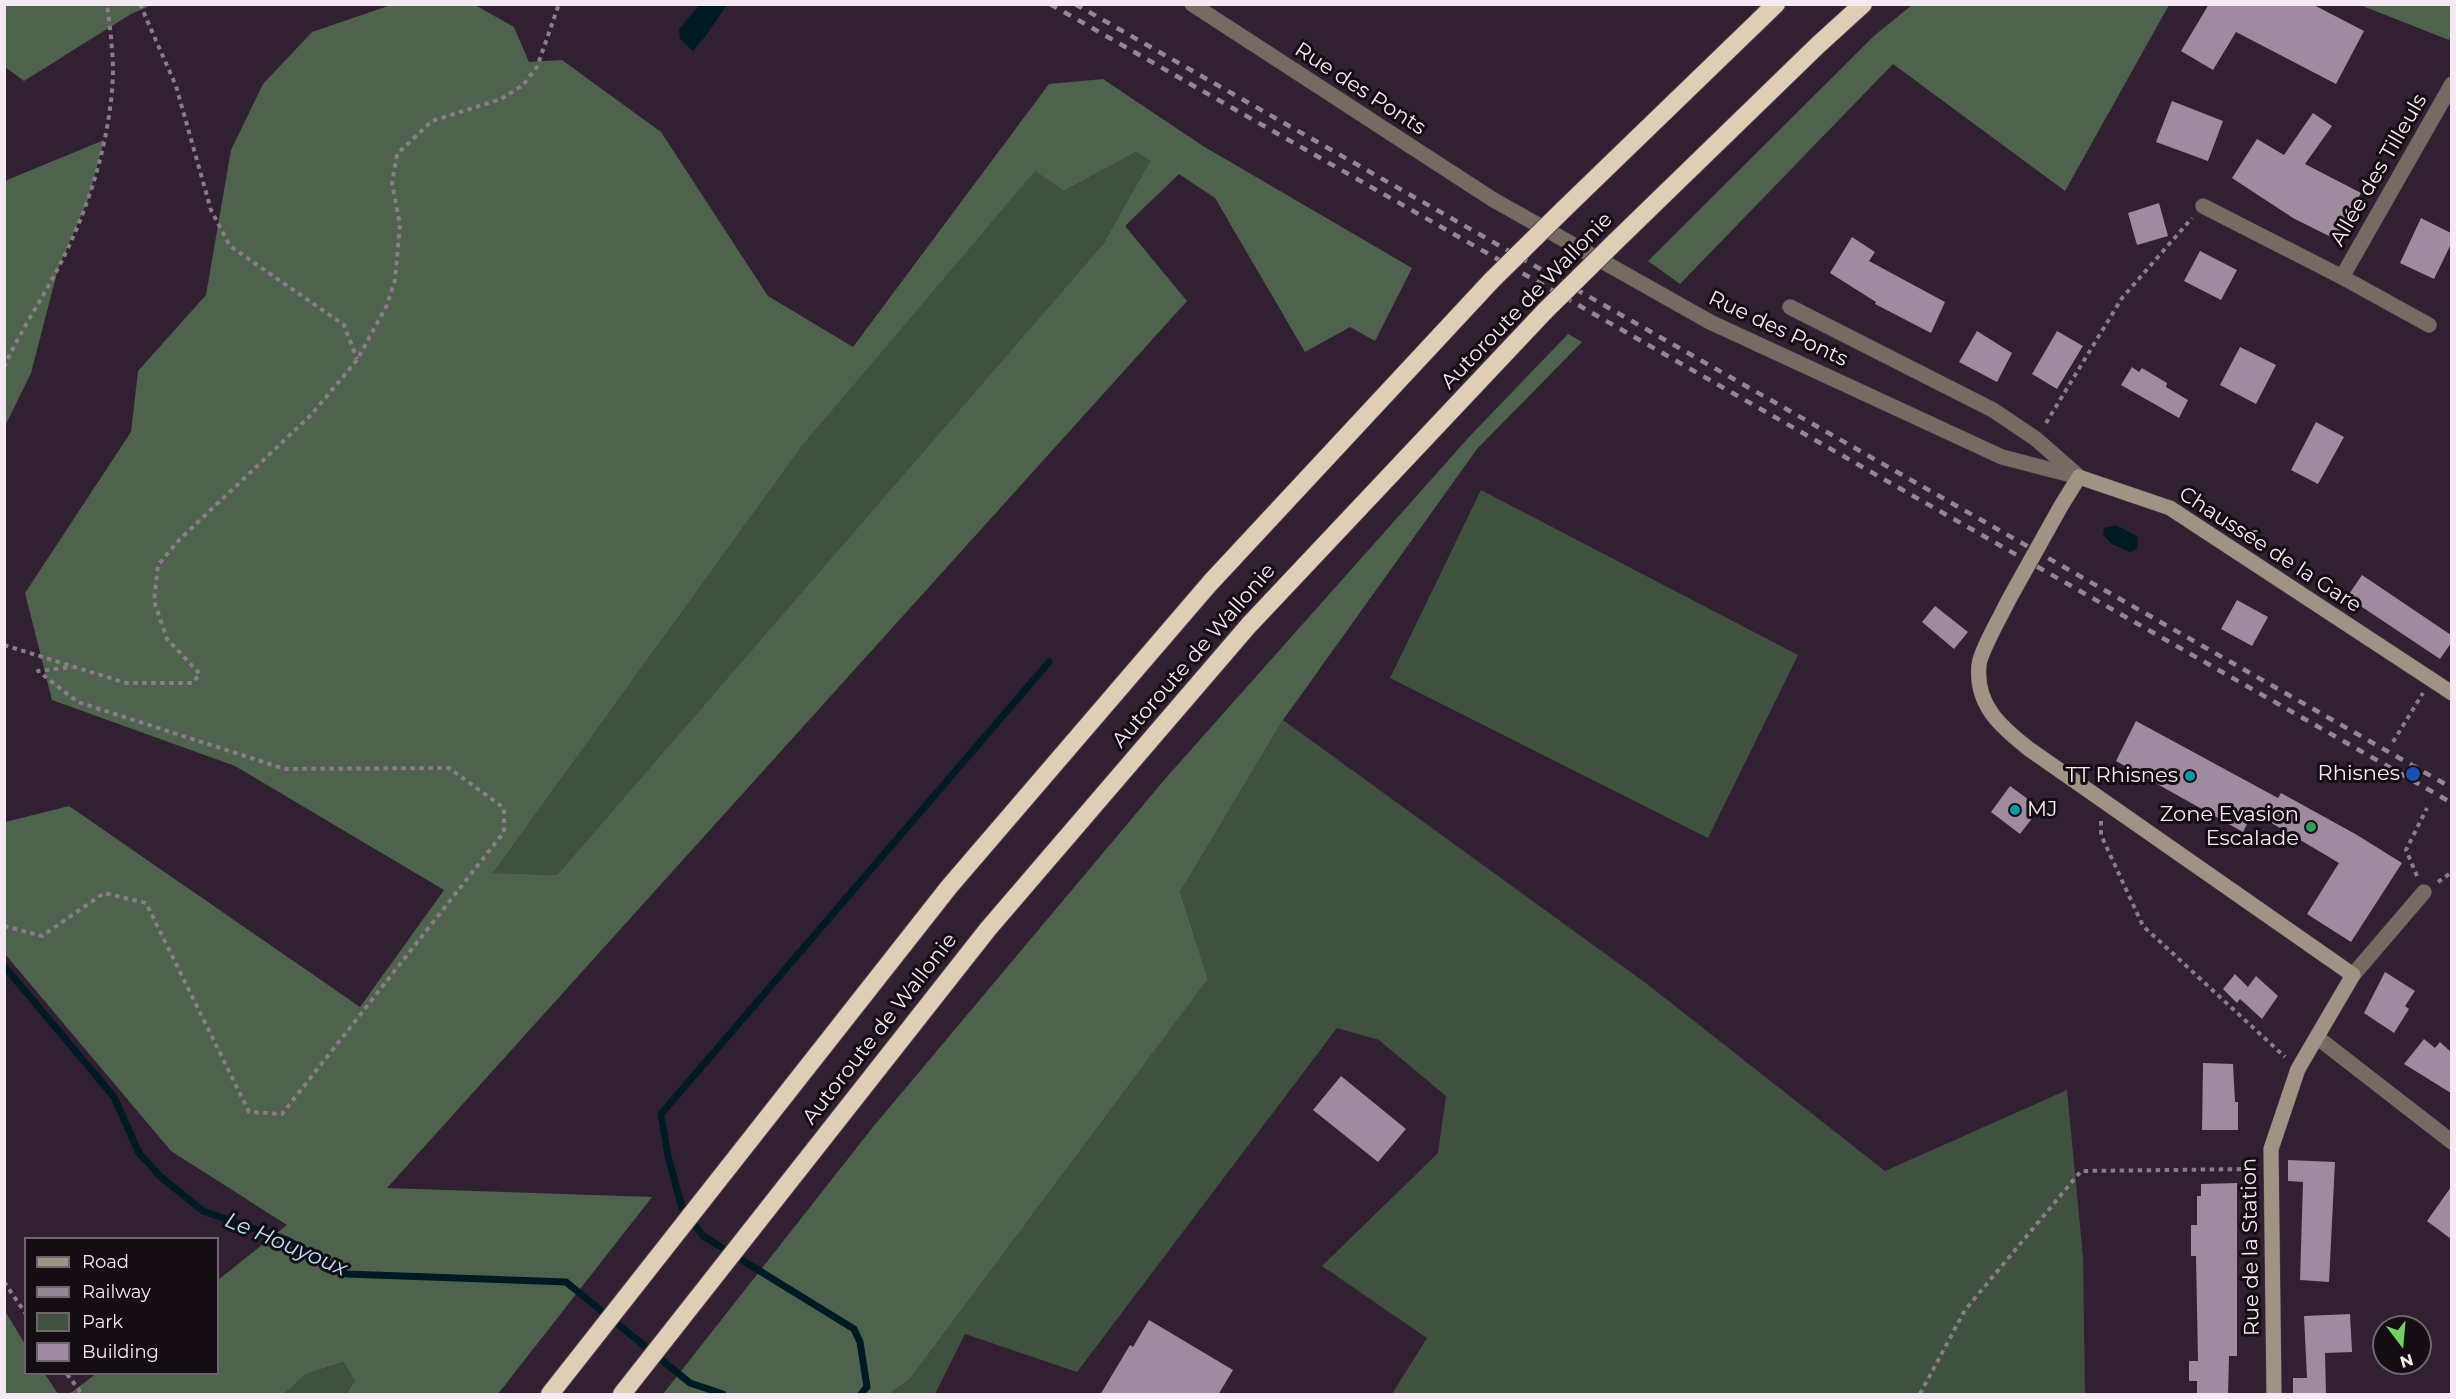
<!DOCTYPE html>
<meta charset="utf-8">
<style>
body{margin:0}
#map{position:relative;width:2456px;height:1399px;overflow:hidden;background:#302031;font-family:Montserrat,sans-serif}
canvas{display:block}
.frame{position:absolute;inset:0;border:6px solid #f5eaf4;pointer-events:none}
.legend{position:absolute;left:24px;top:1237px;width:195px;height:138px;box-sizing:border-box;background:#140d14;border:2px solid #6e656e;margin:0;padding:8px 10px;list-style:none;font-size:18px;color:#f5eaf4}
.legend li{display:flex;align-items:center;gap:12px;height:30px}
.legend b{width:30px;border:2px solid #6e656e}
.north{position:absolute;left:2372px;top:1315px;width:60px;height:60px;box-sizing:border-box;background:#140d14;border:2px solid #6e656e;border-radius:50%;rotate:164deg;font-size:16px;font-weight:700;line-height:24px;text-align:center;color:#f5eaf4}
.north::after{content:'';display:block;margin:auto;width:21px;height:27px;background:#6ed360;clip-path:polygon(50% 0,100% 100%,50% 72%,0 100%)}
</style>
<div id="map">
<canvas width="2456" height="1399"></canvas>
<div class="frame"></div>
<ul class="legend">
<li><b style="height:8px;background:#9f9385"></b>Road</li>
<li><b style="height:8px;background:#948694"></b>Railway</li>
<li><b style="height:16px;background:#40513f"></b>Park</li>
<li><b style="height:16px;background:#a08aa0"></b>Building</li>
</ul>
<div class="north">N</div>
</div>
<script>
const context = document.querySelector('canvas').getContext('2d');
context.lineJoin = 'round';
function fillPath(path, color) { context.fillStyle = color; context.fill(path, 'evenodd'); }
function stroke(path, color, width, dash) { context.strokeStyle = color; context.lineWidth = width; context.lineCap = dash ? 'butt' : 'round'; context.setLineDash(dash || []); context.stroke(path); }
function label(font, color, halo, rows, align = 'center') {
  context.font = font + ' Montserrat,sans-serif'; context.lineWidth = 6; context.setLineDash([]); context.textBaseline = 'middle'; context.strokeStyle = halo; context.fillStyle = color; for (const [text, x, y, turn = 0] of rows) {
    context.save(); context.translate(x, y); context.rotate((+turn || 0) * Math.PI / 180); context.textAlign = isNaN(turn) ? turn : align; if (halo) context.strokeText(text, 0, 0); context.fillText(text, 0, 0); context.restore();
  }
}
fillPath(new Path2D(`
 M1136,152l14,9 -47,83 -546,631 -64,-2 309,-427 233,-276 29,21z
 M1481,490l317,165 -90,183 -318,-160z
 M1283,720l364,264 238,187 182,-81 16,167 2,137h-693l35,-56 -105,-72 116,-113 8,-57 -67,-56 -42,-12 -260,344 -112,-38 -30,60h-46l21,-15 298,-400 -28,-87z
 M345,1362l10,19 -9,13h-62l22,-20z`), '#40513f');
fillPath(new Path2D(`
 M5,4h147v1l-21,9 -107,67 -19,-14z
 M391,5h84l39,22 15,35 33,-2 99,72 107,164 85,51 196,-263 54,-5 100,67 209,122 -37,73 -25,-14 -45,25 -90,-154 -36,-24 -54,52 62,75 -800,887 265,9 -154,197h-152l9,-13 -11,-19 -38,12 -22,20h-215l27,-20h122v-94l69,-55 -116,-74 -166,-197v-132l64,-16 291,201 84,-117 -209,-124 -183,-66 -27,-107 106,-161 7,-61 68,-76 25,-145 32,-66 49,-52zM1136,152l14,9 -47,83 -546,631 -64,-2 309,-427 233,-275 29,20z
 M1912,5h257l-104,186 -172,-127 -213,220 -32,-23 227,-226z
 M2360,5h91v29l-2,6z
 M104,140l-16,60 -30,69 -27,104 -26,53 -1,-238 3,-8z
 M1568,334l14,8 -105,107 -194,271 -103,172 28,87 -298,400 -21,15h-226l210,-267 292,-348 304,-342z
 M5,1311l20,33 1,30h19l13,20h-53z`), '#4f624d');
fillPath(new Path2D(`
 M699,5h28l-23,33 -11,13 -13,-12 -1,-10z
 M2116,525l22,12 -1,12 -7,3 -18,-8 -9,-9 1,-7z`), '#001a24');
stroke(new Path2D(`
 M4,966l110,131 25,56 21,23 43,35 84,29 60,34 219,8 124,101 33,11
 M861,1394l6,-7 -7,-45 -6,-13 -151,-93 -21,-28 -14,-52 -7,-42 388,-452`), '#001a24', 7);
fillPath(new Path2D(`
 M2209,4h103l52,27 -28,53 -100,-52 -23,38 -32,-19z
 M2172,101l51,20 -15,40 -52,-19z
 M2313,113l19,13 -27,38 56,29 -24,47 -44,-22 -61,-40 25,-39 27,16z
 M2159,203l9,33 -31,9 -9,-32z
 M2421,218l30,15v11l-17,35 -34,-16z
 M1852,237l23,15 -6,9 76,41 -14,31 -56,-29 1,-2 -46,-29z
 M2200,251l37,19 -16,30 -37,-19z
 M1977,331l35,22 -15,29 -38,-20z
 M2057,331l26,15 -26,43 -25,-15z
 M2240,347l36,18 -20,39 -36,-19z
 M2132,367l7,5 3,-4 25,15 -1,4 22,13 -9,18 -58,-33z
 M2316,422l28,15 -26,47 -27,-14z
 M2362,575l89,60v8l-11,16 -93,-62z
 M2237,600l31,17 -16,29 -31,-17z
 M1935,606l33,26 -14,17 -32,-27z
 M2136,721l142,77 3,-5 76,42 45,28 -51,79 -44,-28 32,-51 -86,-51 -10,20 -127,-71z
 M2010,786l30,22 -20,26 -29,-22z
 M2385,972l30,19 -10,15 4,3 -15,24 -30,-20z
 M2235,974l13,13 -6,8 14,-19 22,20 -16,23 -22,-20 -3,4 -14,-14z
 M2424,1039l11,9 5,-6 11,10v41l-47,-29z
 M2203,1063l30,1 2,38h3v28h-36z
 M1341,1076l65,53 -28,33 -65,-52z
 M2288,1160l47,2 -6,120 -29,-2 3,-98 -15,-1z
 M2237,1183v173h-8l-1,39h-31v-14h-8v-20h9l-2,-105h-5v-31h6v-29h4v-12z
 M2451,1187v52l-24,-18z
 M2350,1314l2,38 -27,1 1,42h-33v-17h14l-3,-62z
 M1149,1320l84,50 -15,25h-118l30,-50 3,2z`), '#a08aa0');
const street = new Path2D(`
 M1192,4l300,195 218,123 292,135 77,20
 M2203,206l139,71 87,48
 M2342,277l110,-193
 M1790,307l203,103 43,29 41,36
 M2353,975l71,-83
 M2318,1038l134,104`);
const secondary = new Path2D(`
 M2061,506l18,-29 91,31 282,185
 M2008,601c-7,15 -28,51 -29,64 -4,40 22,62 50,84l324,226 -55,94 -27,80 3,245`);
const highway = new Path2D(`
 M1564,209l212,-205
 M1615,242l203,-197 45,-41
 M550,1394l399,-507 261,-304 282,-303
 M622,1394l366,-465 261,-304 296,-314`);
stroke(street, '#4c3c4c', 16);
stroke(secondary, '#4c3c4c', 16);
stroke(highway, '#4c3c4c', 20);
stroke(new Path2D(`
 M140,4l36,82 35,124 19,36 114,79 13,34
 M4,367c15,-34 36,-64 53,-97 31,-58 54,-131 56,-197 0,-22 -3,-46 -6,-69
 M2046,423l76,-125 70,-80
 M4,645l122,38h66l8,-9 -33,-35 -13,-38 4,-36 21,-25 132,-125 46,-55 30,-55 8,-25 5,-55 -8,-42 5,-29 35,-33 69,-22 22,-14 14,-18 22,-63
 M2393,742l30,-49
 M2101,821v14l42,91 142,131
 M2417,876l-11,-26 21,-42
 M2438,882l14,-10
 M4,926l38,10 62,-43 42,10 103,209 33,2 222,-282v-24l-55,-40 -164,1 -207,-67 -40,-31 34,-4
 M4,1282l22,32
 M67,1374l15,20
 M1920,1394l45,-84 116,-139 174,-2`), '#8a7c8a', 4, [4.5, 4.5]);
stroke(street, '#746c63', 15);
stroke(secondary, '#9f9385', 15);
stroke(highway, '#e0cdb6', 18);
stroke(new Path2D(`
 M1050,4l1402,799
 M1075,4l1377,784`), '#948694', 4.5, [8, 8]);
const secondaryBridge = new Path2D(`
 M2008,601l53,-95`);
const highwayBridge = new Path2D(`
 M1492,280l72,-71
 M1545,311l70,-69`);
stroke(secondaryBridge, '#4c3c4c', 16, []);
stroke(highwayBridge, '#4c3c4c', 20, []);
stroke(secondaryBridge, '#9f9385', 15);
stroke(highwayBridge, '#e0cdb6', 18);
for (const [x, y, r, color] of [
 [2413,774,8,"#1a4fb4"],
 [2190,776,6,"#0f9aa8"],
 [2015,810,6,"#0f9aa8"],
 [2311,827,6,"#2e9e5b"]
]) { const dot = new Path2D(); dot.arc(x, y, r, 0, 2 * Math.PI); context.fillStyle = color; context.fill(dot); stroke(dot, '#140d14', 2); }
label('21px', '#f5eaf4', '#140d14', [
 ["Rue des Ponts",1360,89,33],
 ["Allée des Tilleuls",2379,170,-60],
 ["Autoroute de Wallonie",1527,301,-46],
 ["Rue des Ponts",1778,329,25],
 ["Chaussée de la Gare",2270,550,33],
 ["Autoroute de Wallonie",1194,656,-49],
 ["Autoroute de Wallonie",880,1029,-52],
 ["Rue de la Station",2251,1247,-91]
]);
label('21px', '#f5eaf4', '#140d14', [
 ["Rhisnes",2400,774],
 ["TT Rhisnes",2178,776],
 ["MJ",2027,810,"left"],
 ["Zone Evasion",2299,815],
 ["Escalade",2299,839]
], 'right');
label('italic 22px', '#b5e4f9', '#140d14', [
 ["Le Houyoux",286,1245,23]
]);
</script>
